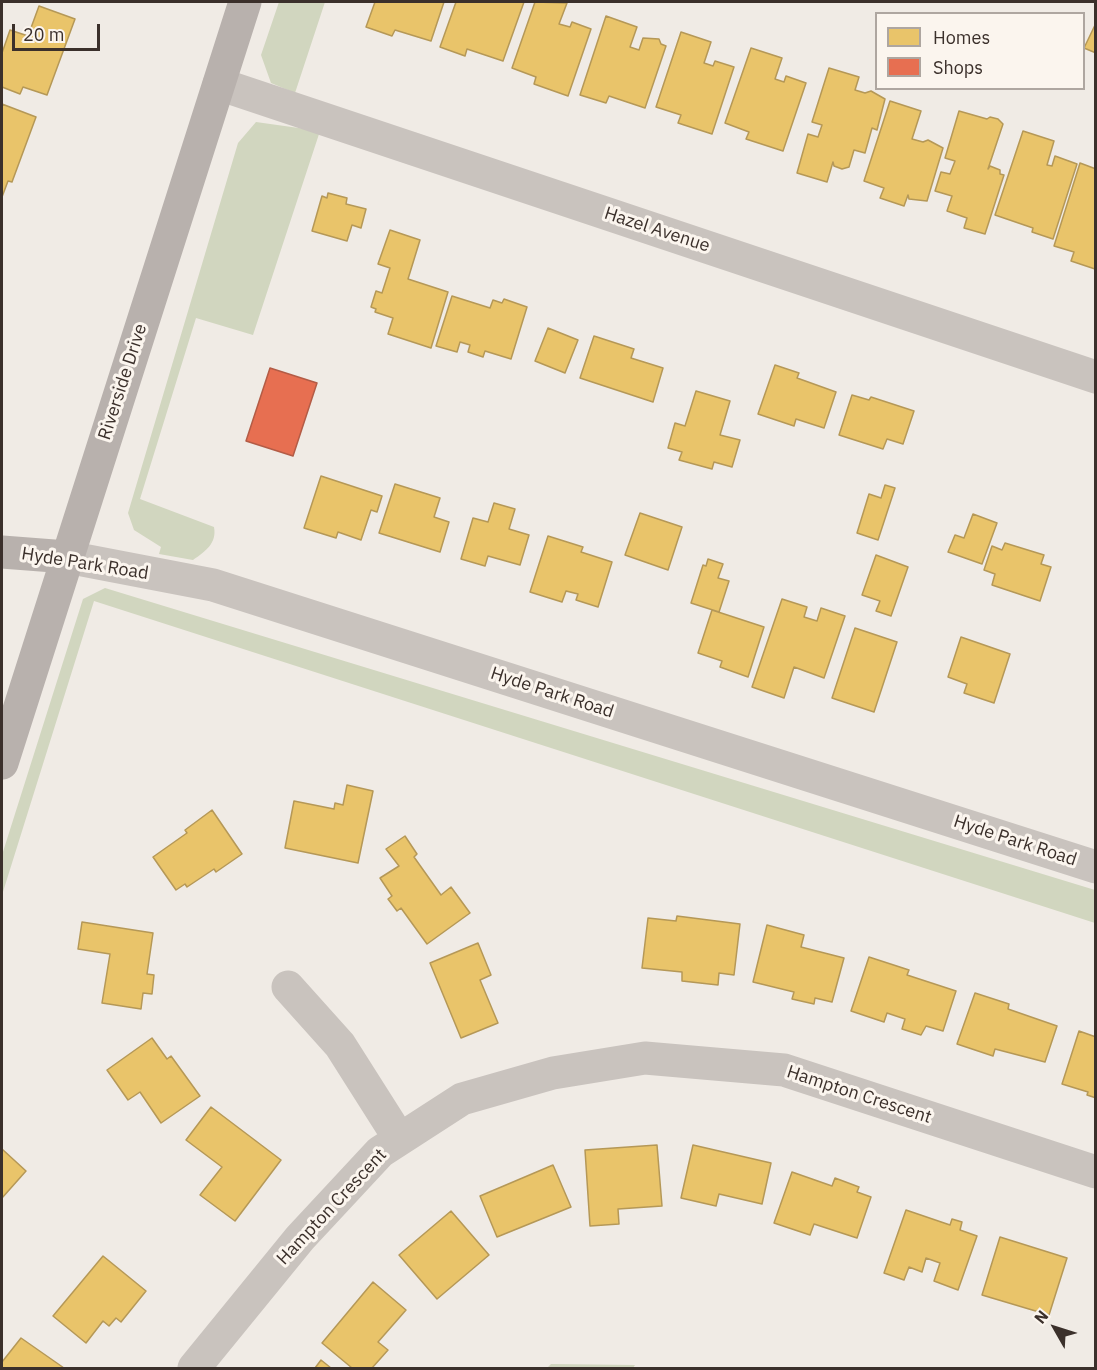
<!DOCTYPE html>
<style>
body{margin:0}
#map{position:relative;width:1097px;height:1370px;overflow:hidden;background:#f0ebe5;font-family:"IBM Plex Sans",sans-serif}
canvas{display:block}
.frame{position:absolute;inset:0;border:3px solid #3b302b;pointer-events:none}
.legend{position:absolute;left:875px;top:12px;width:210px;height:78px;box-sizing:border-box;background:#fbf5ee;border:2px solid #aea6a0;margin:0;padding:8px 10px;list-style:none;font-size:18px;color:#3b302b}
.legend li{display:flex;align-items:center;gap:12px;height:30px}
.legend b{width:30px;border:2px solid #aea6a0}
.north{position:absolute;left:1025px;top:1298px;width:60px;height:60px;-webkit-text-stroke:4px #fbf5ee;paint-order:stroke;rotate:309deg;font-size:16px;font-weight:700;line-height:24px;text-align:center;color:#3b302b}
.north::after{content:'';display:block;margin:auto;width:21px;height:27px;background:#3b302b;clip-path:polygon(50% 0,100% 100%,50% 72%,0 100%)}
.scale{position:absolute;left:12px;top:24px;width:88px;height:27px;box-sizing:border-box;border:3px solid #3b302b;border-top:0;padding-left:8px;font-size:18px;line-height:21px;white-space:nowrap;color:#3b302b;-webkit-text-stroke:4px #fbf5ee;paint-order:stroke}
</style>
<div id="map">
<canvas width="1097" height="1370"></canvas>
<div class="frame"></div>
<ul class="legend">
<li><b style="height:16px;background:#e9c46a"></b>Homes</li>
<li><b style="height:16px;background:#e76f51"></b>Shops</li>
</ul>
<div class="north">N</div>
<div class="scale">20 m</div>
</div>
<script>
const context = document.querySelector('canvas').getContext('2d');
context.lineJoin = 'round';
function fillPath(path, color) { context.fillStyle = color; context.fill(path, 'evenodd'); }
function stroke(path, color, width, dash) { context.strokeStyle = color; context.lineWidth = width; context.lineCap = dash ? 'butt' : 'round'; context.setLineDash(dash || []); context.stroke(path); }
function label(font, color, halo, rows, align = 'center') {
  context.font = font + ' "IBM Plex Sans",sans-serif'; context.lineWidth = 6; context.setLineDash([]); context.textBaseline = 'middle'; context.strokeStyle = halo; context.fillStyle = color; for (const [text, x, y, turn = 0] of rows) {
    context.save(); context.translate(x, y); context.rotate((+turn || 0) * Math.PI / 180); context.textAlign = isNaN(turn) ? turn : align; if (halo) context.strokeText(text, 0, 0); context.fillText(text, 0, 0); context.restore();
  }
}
fillPath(new Path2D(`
 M279,2h46l-30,91 -24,-10 -10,-28z
 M256,122l64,9 -67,204 -57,-17 -56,181 74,28c3,16 -8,24 -21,33l-34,-6 2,-7 -27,-17 -6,-17 110,-370z
 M105,588l990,302v33l-1001,-322 -92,294v-40l81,-256z
 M551,1364l84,1 -2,3h-86z`), '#d1d6bf');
const homes = new Path2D(`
 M375,2h69l-13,39 -36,-11 -3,6 -26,-9z
 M456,2h68l-21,59 -36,-12 -2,7 -25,-9z
 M535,2l32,1 -8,21 11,3 2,-5 19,7 -23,67 -34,-12 2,-7 -24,-9z
 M39,6l36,13 -28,76 -24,-8 -3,7 -18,-7v-34l8,-23 18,6z
 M606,16l31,11 -7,20 9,3 4,-12 16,1 2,5 5,2 -21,62 -36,-12 -3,7 -26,-8z
 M1096,23v30l-12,-5z
 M681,32l30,10 -7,21 9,3 2,-5 19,6 -22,67 -34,-11 3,-8 -25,-8z
 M751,48l31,10 -7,21 9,3 2,-6 20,7 -23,68 -37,-12 3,-7 -24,-9z
 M829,68l30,9 -4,13 10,3 6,-2 14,8 -8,31 -5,-2 -7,25 -11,-3 -5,17 -7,2 -8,-3 -1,-4 -6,20 -30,-9 11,-39 10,3 4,-12 -10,-3z
 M890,101l31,10 -9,28 11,3 5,-2 15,8 -16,53 -18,-2 -1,-4 -4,11 -24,-8 4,-10 -20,-7z
 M2,104l34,13 -24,65 -4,-1 -6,16z
 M959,111l28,8 3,-2 8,2 5,5 -15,45 2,-3 10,4v4l4,1 -19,59 -21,-6 3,-10 -20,-7 5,-15 -17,-5 6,-19 9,2 5,-13 -10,-3z
 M1023,131l31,10 -7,24 5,1 3,-10 22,8 -24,75 -21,-7 1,-4 -38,-13z
 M1080,163l16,6 -1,100 -24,-8 3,-9 -20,-6z
 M328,193l19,5 -1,6 20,5 -5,19 -9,-3 -5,16 -35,-10 10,-35 5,2z
 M390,230l30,10 -12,39 40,13 -17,56 -43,-14 5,-16 -18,-6 1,-3 -5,-2 5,-16 6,2 8,-25 -12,-4z
 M452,296l38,12 3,-8 9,3 2,-4 23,8 -16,52 -26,-8 -2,6 -15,-5 2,-7 -10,-3 -3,10 -21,-6z
 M548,328l30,12 -13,33 -30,-12z
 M594,336l40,13 -3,9 32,10 -10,34 -73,-24z
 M775,365l24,8 -2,5 39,14 -12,36 -28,-9 -2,7 -36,-12z
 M696,391l34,10 -10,34 20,5 -8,27 -18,-5 -2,7 -33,-9 3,-8 -14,-4 7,-25 10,3z
 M852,395l17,5 2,-3 43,14 -11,33 -16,-5 -4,10 -44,-14z
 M321,476l61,20 -5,16 -6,-2 -10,30 -23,-8 -2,6 -32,-10z
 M395,484l45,14 -6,19 15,5 -9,30 -61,-19z
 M885,485l10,3 -17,52 -21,-7 12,-39 12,4z
 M494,503l21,6 -6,20 20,6 -9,30 -32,-9 -3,10 -24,-7 12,-41 15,4z
 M640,513l42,14 -14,43 -43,-15z
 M973,514l24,9 -15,41 -34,-12 7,-17 9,3z
 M548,536l35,11 -2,5 31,10 -14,45 -22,-7 2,-6 -12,-3 -4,11 -32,-10z
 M1005,543l39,12 -3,9 10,3 -11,34 -48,-16 3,-11 -11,-4 8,-24 10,4z
 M876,555l32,12 -17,49 -15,-5 4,-10 -18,-6z
 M708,559l15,5 -5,14 11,3 -10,31 -28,-9 12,-38 3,1z
 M782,599l25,8 -3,10 13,4 4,-13 24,8 -21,62 -30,-11 -10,31 -32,-11z
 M712,610l52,17 -16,50 -28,-10 2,-6 -24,-8z
 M855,628l42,14 -23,70 -42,-14z
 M961,637l49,17 -16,49 -30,-10 3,-9 -19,-7z
 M347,785l26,6 -15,72 -73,-15 9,-47 40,8 1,-6 8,2z
 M212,810l30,44 -26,18 -2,-3 -27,18 -2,-3 -9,6 -23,-33 34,-24 -2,-3z
 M405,836l12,18 -3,3 27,38 10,-8 19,26 -43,31 -26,-36 -4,3 -9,-12 4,-3 -12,-18 19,-12 -13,-17z
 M677,916l63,8 -6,51 -15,-2 -1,12 -36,-4v-9l-40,-4 6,-50 28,3z
 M82,922l71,11 -6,41 7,1 -2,19 -9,-1 -2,16 -39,-6 8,-49 -32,-5z
 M767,925l37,10 -3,12 43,11 -12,44 -17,-4 -1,6 -22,-5 2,-7 -41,-10z
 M478,943l13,32 -11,5 18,43 -37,15 -31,-75z
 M869,957l40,13 -2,5 49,16 -13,40 -17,-5 -5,9 -19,-6 3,-10 -18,-6 -3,9 -33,-11z
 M975,993l34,11 -1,5 49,17 -12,36 -50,-13 -2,7 -36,-12z
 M1079,1031l17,6v61l-9,-3 1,-3 -26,-8z
 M152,1038l15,21 4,-3 29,40 -39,27 -21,-31 -12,8 -21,-30z
 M211,1107l70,53 -46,61 -35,-26 22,-28 -36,-27z
 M657,1145l5,61 -44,3 1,15 -29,2 -5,-76z
 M693,1145l78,18 -9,41 -43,-10 -3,12 -35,-8z
 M2,1149l24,22 -24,27z
 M553,1165l18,42 -74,30 -17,-41z
 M792,1172l40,14 3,-8 24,9 -2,5 14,5 -14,41 -43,-14 -4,11 -36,-12z
 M906,1210l44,15 2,-6 10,3 -2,8 17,6 -19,54 -24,-9 6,-18 -14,-5 -4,14 -13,-5 -5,13 -20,-7z
 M451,1211l38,44 -52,44 -38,-44z
 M1000,1237l67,21 -18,57 -67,-20z
 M103,1256l43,35 -25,31 -5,-4 -7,8 -6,-5 -17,22 -33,-27z
 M373,1282l33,28 -28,32 10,8 -16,18h-20l-30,-25z
 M21,1338l43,30h-62v-6z
 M321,1360l10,8h-16z`);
fillPath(homes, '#e9c46a');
stroke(homes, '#b59857', 1.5);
const shops = new Path2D(`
 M270,368l47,15 -24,73 -47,-15z`);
fillPath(shops, '#e76f51');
stroke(shops, '#b35c46', 1.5);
stroke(new Path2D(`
 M219,84l877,293
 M67,557l146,28 883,282
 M288,987l52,58 59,93
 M194,1368l106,-130 80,-86 82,-53 91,-26 92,-15 139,12 312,102`), '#c9c3be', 33);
stroke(new Path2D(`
 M2,552l65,5
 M2,763l243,-761`), '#b8b1ad', 33);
label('18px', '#3b302b', '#fbf5ee', [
 ["Hazel Avenue",657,230,18],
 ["Riverside Drive",123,382,-72],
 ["Hyde Park Road",85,564,9],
 ["Hyde Park Road",552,693,18],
 ["Hyde Park Road",1015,841,18],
 ["Hampton Crescent",859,1095,18],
 ["Hampton Crescent",332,1207,-47]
]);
</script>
